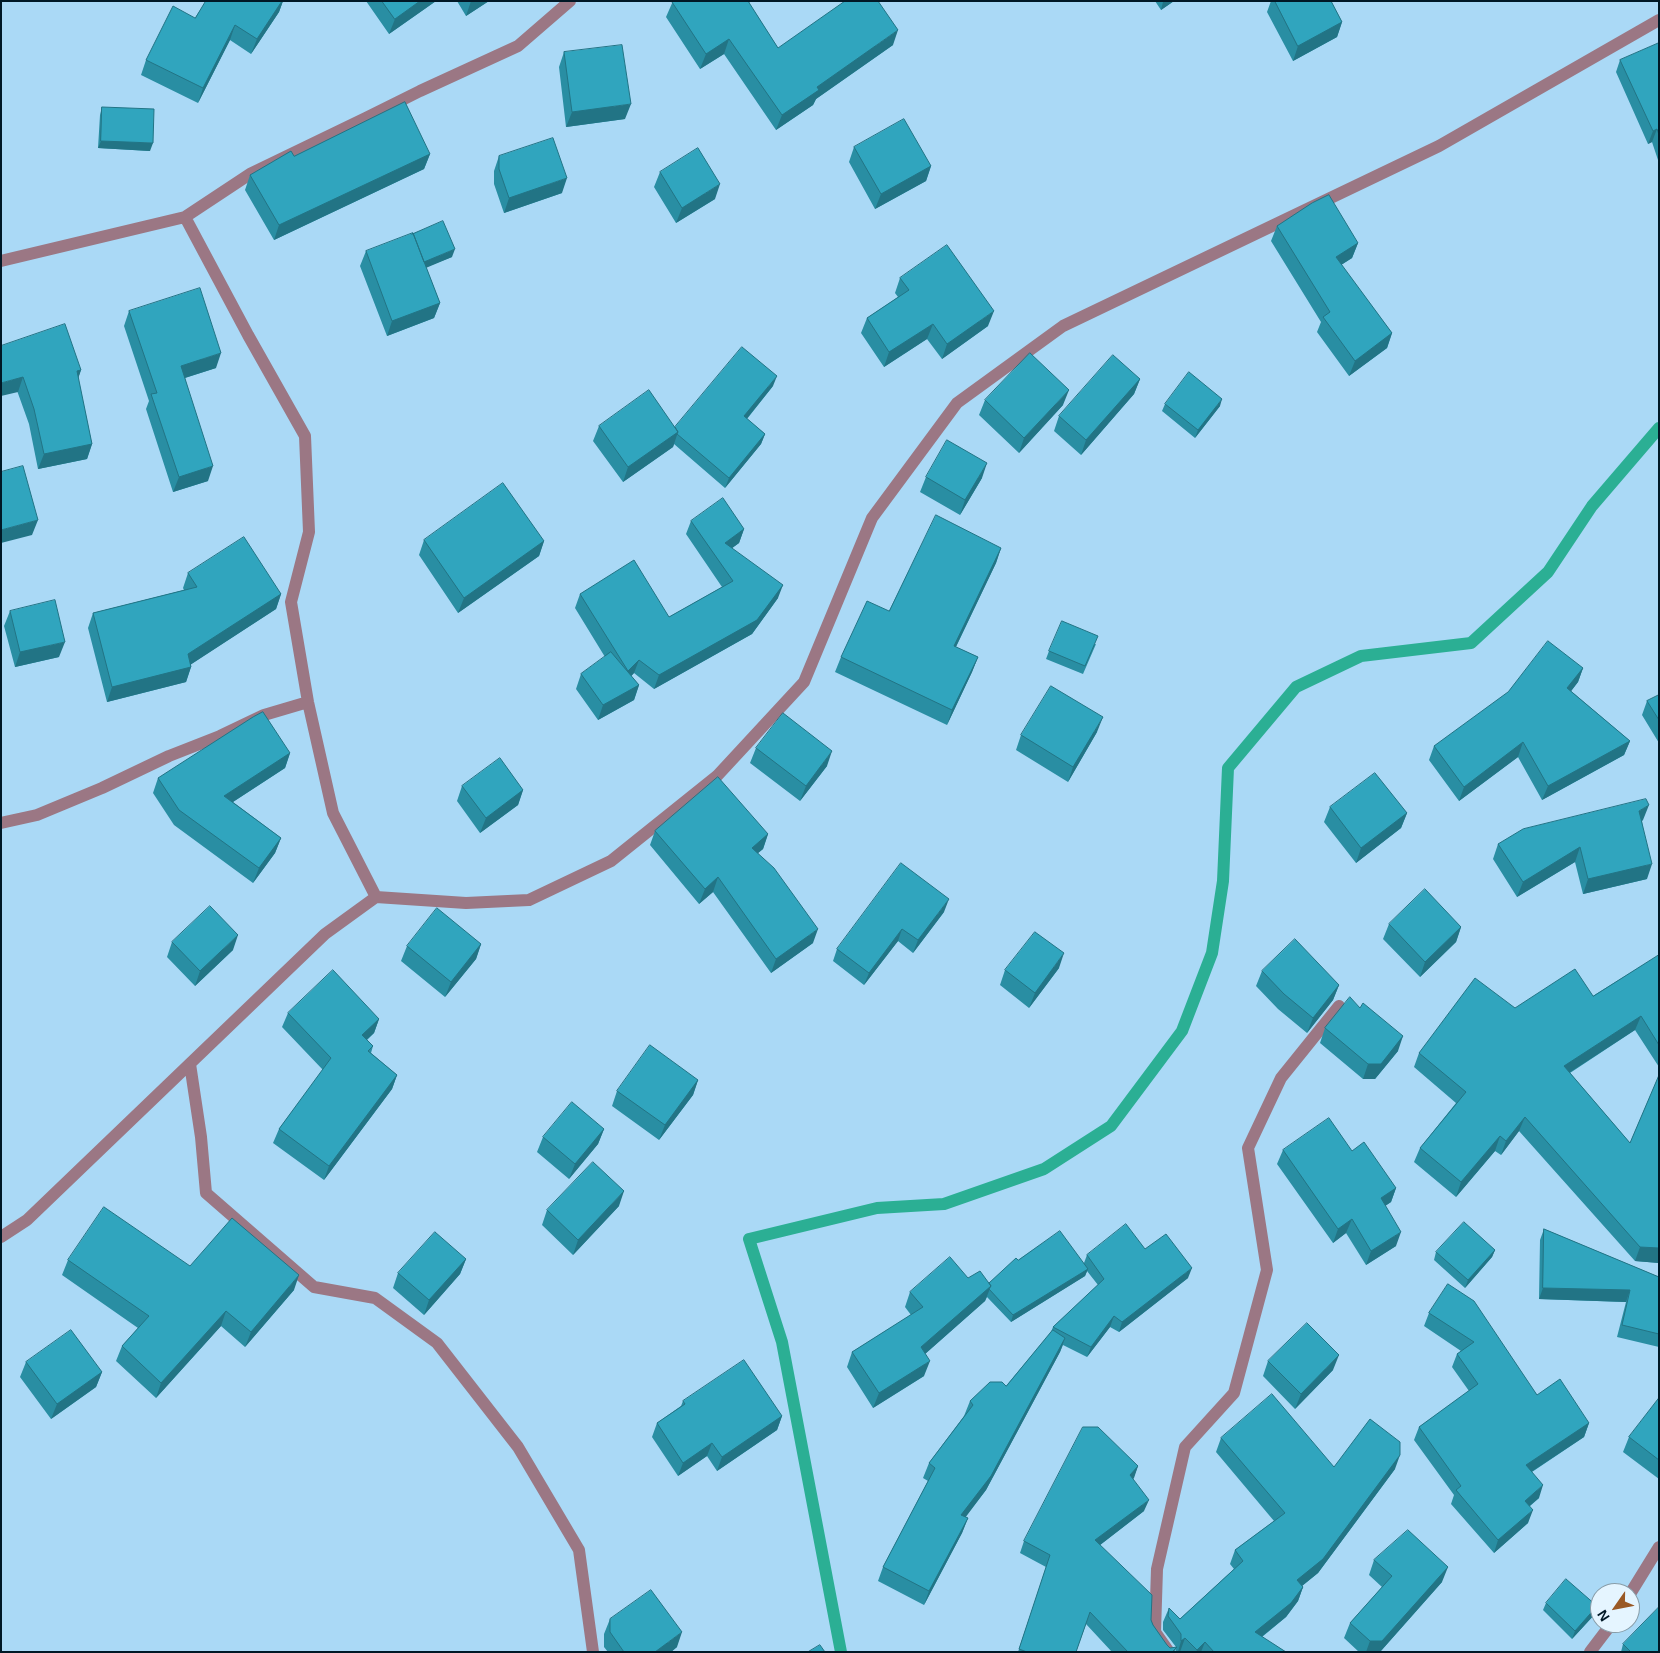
<!DOCTYPE html>
<style>
body{margin:0}
#map{position:relative;width:1660px;height:1653px;overflow:hidden;background:#aad9f6;font-family:Arial,sans-serif}
canvas{display:block}
.frame{position:absolute;inset:0;border:2px solid #001826;pointer-events:none}
.north{position:absolute;left:1590px;top:1583px;width:50px;height:50px;box-sizing:border-box;background:#e5f5ff;border:1px solid #899da8;border-radius:50%;rotate:237deg;font-size:14px;font-weight:700;line-height:20px;text-align:center;color:#001826}
.north::after{content:'';display:block;margin:auto;width:18px;height:22px;background:#9a5925;clip-path:polygon(50% 0,100% 100%,50% 72%,0 100%)}
</style>
<div id="map">
<canvas width="1660" height="1653"></canvas>
<div class="frame"></div>
<div class="north">N</div>
</div>
<script>
const context = document.querySelector('canvas').getContext('2d');
context.lineJoin = 'round';
function stroke(path, color, width, dash) { context.strokeStyle = color; context.lineWidth = width; context.lineCap = dash ? 'butt' : 'round'; context.setLineDash(dash || []); context.stroke(path); }
function fillPath(path, color) { context.fillStyle = color; context.fill(path, 'evenodd'); }
stroke(new Path2D(`
 M841,1652l-59,-310 -33,-103 128,-31 67,-4 100,-35 67,-43 71,-95 30,-78 11,-72 5,-113 68,-81 65,-31 110,-13 77,-71 44,-66 67,-78`), '#2baf94', 12);
stroke(new Path2D(`
 M1,261l184,-44
 M1,823l36,-8 65,-27 67,-32 51,-20 44,-21 44,-13
 M376,897l-43,-84 -25,-111 -17,-100 18,-70 -4,-96 -57,-101 -63,-118 65,-43 116,-56 54,-27 98,-45 52,-45
 M190,1064l11,73 5,56 108,94 61,11 62,45 81,104 61,103 14,102
 M1,1237l26,-17 298,-286 51,-37 90,6 63,-3 82,-39 106,-85 87,-94 68,-164 85,-115 106,-77 376,-180 220,-126
 M1630,1594l29,-47
 M1169,1652l-14,-20 2,-63 28,-122 49,-54 33,-123 -19,-122 33,-70 58,-72
 M1590,1652l22,-29`), '#9b7784', 12);
fillPath(new Path2D(`
 M206,1h77l-4,11 -28,42 -21,-14 -32,63 -57,-28 5,-15 49,-42z
 M366,1h70l-47,33z
 M457,1h32l-23,15z
 M673,1h78l-2,2 29,45 115,-3 -77,54 -3,6 -37,25 -52,-76 -24,15 -34,-52z
 M1155,1h19l-13,9z
 M1271,1h60l11,21 -5,15 -44,24 -26,-49z
 M1659,43v120l-7,-21 -4,2 -32,-72 4,-12z
 M564,52l61,67 -59,8 -7,-60z
 M102,107l48,44 -52,-3 2,-33z
 M854,147l77,19 -5,15 -51,28 -26,-47z
 M430,154l-6,15 -150,71 -29,-50 5,-15 44,-19z
 M499,156l63,37 -58,20 -10,-29v-13z
 M660,172l55,27 -39,24 -22,-36z
 M1277,226l81,17 -6,15 -11,7 51,68 -5,15 -38,28 -32,-44 4,-10 -50,-81z
 M366,251l86,6 -26,10 14,36 -6,15 -47,18 -27,-70z
 M900,278l88,48 -46,33 -15,-20 -43,28 -23,-34 6,-15 31,-21 -3,-4z
 M129,311l87,57 -31,10 23,103 -35,11 -27,-83 3,-8 -25,-75z
 M1,346l80,24 -3,8 14,66 -5,15 -49,10 -9,-45z
 M1140,379l-6,15 -53,61 -27,-24 5,-15z
 M773,386l-26,33 18,15 -4,10 -36,44 -51,-44 -1,3 -50,35 -30,-41 6,-15 76,1z
 M985,400l78,5 -44,48 -40,-38z
 M1165,404l55,2 -25,32 -33,-27z
 M926,477l56,1 -22,37 -40,-23z
 M691,521l53,8 -5,14 -7,5 46,50 -26,36 -98,55 -20,-16 -3,3 8,9 -5,15 -36,20 -22,-31 5,-15 24,-17 -30,-49 5,-14 89,23 53,-30 -36,-53z
 M424,540l120,1 -5,15 -81,57 -39,-58z
 M1001,548l-5,15 -40,84 22,10 -6,15 -25,53 -112,-53 6,-15 48,-46z
 M188,573l93,21 -5,15 -85,55v3l-5,15 -79,20 -19,-74 5,-15 91,-23 -1,-2z
 M10,611l49,46 -44,10 -11,-41z
 M1096,644l-13,30 -37,-15 3,-8z
 M1583,668l-5,14 -7,9 59,50 -6,14 -82,45 -24,-43 -59,44 -30,-41 5,-14z
 M1659,695v48l-17,-28 5,-14z
 M1097,732l-29,50 -52,-32 5,-15z
 M756,748l71,18 -27,35 -50,-38z
 M290,753l-5,15 -52,34 48,36 -6,15 -22,30 -79,-58 -21,-32 5,-15z
 M462,786l61,4 -5,15 -38,28 -23,-32z
 M1330,807l77,6 -6,15 -45,35 -32,-41z
 M1643,820l-1,1 5,58 -64,15 -8,-32 -58,35 -24,-38 5,-15z
 M655,831l113,3 -5,15 -5,4 55,90 -42,30 -58,-81 -14,12 -49,-59z
 M944,912l-31,41 -15,-12 -34,44 -31,-24 4,-12z
 M1389,924l72,3 -5,15 -36,35 -37,-38z
 M172,942l61,8 -38,36 -28,-29z
 M481,944l-5,15 -31,38 -44,-36 6,-15z
 M1659,955v112l-24,-37 -65,43 60,70 29,-68v188l-24,-2 -116,-130 -18,24 -6,-4 -39,46 -42,-35 6,-14 36,-45 -42,-36 5,-14 96,-45 78,-12z
 M1059,968l-30,40 -29,-23 5,-15z
 M1262,971l77,14 -6,15 -26,33 -29,-24 -22,-23z
 M1360,1008l38,43 -23,28h-12l-43,-36 5,-15z
 M288,1013l91,6 -5,14 -7,7 6,6 -2,7 26,22 -5,14 -68,91 -51,-37 6,-14 44,-59 -41,-43z
 M698,1080l-5,15 -34,45 -47,-34 5,-15z
 M604,1129l-6,15 -29,35 -32,-27 6,-15z
 M1283,1150l69,1 44,37 -5,14 -6,4 11,40 -30,19 -20,-32 -13,10 -56,-79z
 M619,1206l-46,49 -31,-30 5,-15z
 M1544,1229l115,48v70l-42,-10 9,-35 -87,-3 1,-59z
 M1145,1249l43,29 -69,54 -9,-5 -23,30 -24,-12 -3,7 -74,138 -21,27 3,1 -6,15 -38,72 -46,-24 5,-14 45,-86 -5,-3 6,-15 35,-47 6,-15 36,-15 45,-54 2,-5 45,-42 -11,-14 -2,5 -74,46 -24,-25 -2,4 -60,53 -1,22 -51,32 -26,-41 5,-15 59,-37 -6,-8 5,-15 58,-14 21,5 29,-23 66,3 3,-8z
 M1495,1250l-3,7 -27,31 -31,-28 2,-8z
 M466,1259l-6,15 -36,41 -31,-27 5,-15z
 M68,1260l122,6 104,24 -49,57 -24,-21 -65,72 -40,-37 6,-15 16,-18 -76,-53z
 M1448,1284l89,111 52,28 -5,14 -52,35 7,26 -9,8 -2,17 -34,30 -43,-49 3,-9 -40,-55 5,-13 50,-36 -17,-24 5,-13 4,-3 -37,-25 5,-13z
 M1268,1361l65,9 -38,39 -32,-33z
 M26,1362l76,10 -6,15 -45,32 -31,-42z
 M1659,1398v81l-36,-27 6,-15z
 M683,1401l99,15 -5,14 -60,41 -10,-15 -29,20 -26,-39 5,-14 24,-17z
 M1221,1438l113,29 61,2 -77,104 -16,13 1,1 -5,14 -12,16 -24,20 24,15h-110v-3l-1,3h-63l-26,-28 -10,28h-58l28,-85 -26,-14 4,-12 114,-75 -5,13 11,32 -44,34 51,75 2,5 14,20 3,3 6,-1 -13,-17v-8l6,-14 11,11 54,-50 -4,-5 5,-14 39,-29 -58,-69z
 M1374,1560l68,22 -62,70h-21l-15,-14 6,-15 32,-36 -13,-12z
 M1546,1603l49,11 -23,25 -29,-29z
 M610,1619l67,28 -6,5h-63l-4,-5v-13z
 M1623,1644l36,8h-38z`), '#298ea3');
fillPath(new Path2D(`
 M282,1h1l-4,11 -28,42 6,-15z
 M420,1h16l-47,33 6,-15z
 M471,1h18l-23,15z
 M1165,1h9l-13,9 2,-8z
 M1342,22l-5,15 -44,24 5,-15z
 M235,25l-5,15 -32,63 5,-15z
 M898,30l-5,15 -77,54 -3,6 -37,25 6,-15 35,-28z
 M729,39l-5,15 -24,15 6,-15z
 M631,104l-6,15 -59,8 6,-15z
 M1657,129l-5,13 -4,2 5,-13z
 M101,141l52,2 -3,8 -52,-3z
 M430,154l-6,15 -150,71 5,-15z
 M931,166l-5,15 -51,28 6,-15z
 M567,178l-5,15 -58,20 5,-15z
 M720,184l-5,15 -39,24 6,-15z
 M1358,243l-6,15 -22,14 6,-15z
 M455,249l-3,8 -31,13 3,-8z
 M440,303l-6,15 -47,18 5,-15z
 M994,311l-6,15 -46,33 5,-15z
 M933,324l-6,15 -43,28 5,-15z
 M1392,333l-5,15 -38,28 6,-15z
 M221,353l-5,15 -41,13 6,-15z
 M81,370l-5,15 1,-14z
 M777,376l-4,10 -33,41 4,-11z
 M23,377l-5,15 -17,4v-13z
 M1140,379l-6,15 -53,61 5,-15z
 M1069,390l-6,15 -44,48 5,-15z
 M1222,399l-2,7 -25,32 3,-8z
 M678,432l-5,15 -50,35 5,-15z
 M765,434l-4,10 -36,44 4,-10z
 M92,444l-5,15 -49,10 6,-15z
 M987,463l-5,15 -22,37 5,-15z
 M213,466l-5,15 -35,11 6,-15z
 M38,520l-6,15 -31,8v-13z
 M744,529l-5,14 -19,14 5,-14z
 M544,541l-5,15 -81,57 6,-15z
 M1001,548l-5,15 -47,98 5,-15z
 M783,585l-5,13 -26,36 -98,55 5,-14z
 M281,594l-5,15 -92,60 7,-2 -5,15 -79,20 5,-15 76,-33z
 M65,642l-6,15 -44,10 5,-15z
 M978,657l-6,15 -25,53 5,-15z
 M639,660l-5,13 -11,12 5,-14z
 M1583,668l-5,14 -16,21 5,-15z
 M639,685l-5,15 -36,20 5,-15z
 M1103,717l-6,15 -29,50 5,-15z
 M1630,741l-6,14 -82,45 6,-14z
 M1523,742l-5,15 -59,44 5,-14z
 M832,751l-5,15 -27,35 6,-15z
 M290,753l-5,15 -66,43 5,-15z
 M523,790l-5,15 -38,28 6,-15z
 M1649,805l-6,15 -9,6 5,-15z
 M1407,813l-6,15 -45,35 5,-15z
 M768,834l-5,15 -16,13 5,-14z
 M281,838l-6,15 -22,30 6,-15z
 M1580,847l-5,15 -58,35 6,-15z
 M1652,864l-5,15 -64,15 5,-15z
 M718,877l-5,15 -14,12 6,-15z
 M949,899l-5,13 -31,41 5,-13z
 M1461,927l-5,15 -36,35 5,-15z
 M818,929l-5,14 -42,30 5,-14z
 M902,929l-4,12 -34,44 5,-12z
 M238,935l-5,15 -38,36 5,-15z
 M481,944l-5,15 -31,38 6,-15z
 M1064,953l-5,15 -30,40 6,-15z
 M1339,985l-6,15 -26,33 6,-15z
 M1641,1016l-6,14 -77,50 6,-14z
 M379,1019l-5,14 -18,16 6,-14z
 M1403,1036l-5,15 -23,28h-12l5,-15z
 M397,1075l-5,14 -68,91 5,-14z
 M698,1080l-5,15 -34,45 6,-15z
 M1525,1117l-6,14 -18,24 5,-14z
 M604,1129l-6,15 -29,35 6,-15z
 M1500,1136l-5,15 -39,46 5,-15z
 M1396,1188l-5,14 -15,10 5,-14z
 M624,1191l-5,15 -46,49 5,-15z
 M1352,1219l-6,14 -13,10 5,-14z
 M1401,1232l-5,14 -30,19 5,-14z
 M1640,1247l19,1v15l-24,-2z
 M1495,1250l-3,7 -27,31 3,-8z
 M466,1259l-6,15 -36,41 5,-15z
 M1192,1268l-4,10 -69,54 3,-10z
 M1088,1269l-3,7 -74,46 2,-7z
 M299,1275l-5,15 -49,57 6,-15z
 M991,1286l-6,15 -69,61 5,-15z
 M1543,1288l87,2 -4,12 -87,-3z
 M226,1311l-5,15 -65,72 5,-15z
 M1114,1316l-4,11 -23,30 4,-10z
 M1065,1338l-5,14 -74,138 -30,40 5,-15z
 M1339,1355l-6,15 -38,39 6,-15z
 M930,1361l-6,15 -51,32 6,-15z
 M102,1372l-6,15 -45,32 6,-15z
 M782,1416l-5,14 -60,41 5,-14z
 M1589,1423l-5,14 -62,41 4,-13z
 M712,1443l-5,13 -29,20 5,-13z
 M1400,1455l-5,14 -77,104 -26,21 5,-14z
 M1138,1466l-4,12 -8,9 4,-12z
 M1543,1485l-4,13 -19,16 5,-13z
 M1149,1500l-5,11 -53,41 4,-12z
 M1533,1510l-5,13 -34,30 4,-13z
 M968,1518l-6,15 -38,72 5,-14z
 M1448,1567l-6,15 -62,70h-14l4,-11z
 M1303,1587l-5,14 -12,16 -36,29 5,-14z
 M1597,1606l-2,8 -23,25 3,-8z
 M682,1632l-5,15 -6,5h-16z
 M1185,1638l-5,14h-2l3,-11z
 M1205,1642l-4,10h-5l1,-2z`), '#227485');
const building = new Path2D(`
 M206,1h76l-25,38 -22,-14 -32,63 -57,-28 27,-54 22,12z
 M382,1h38l-25,18z
 M673,1h75l30,47 67,-47h33l20,29 -81,57 2,3 -37,25 -53,-76 -23,15 -34,-52z
 M1275,1h56l11,21 -44,24z
 M1659,43v92l-2,-6 -4,2 -33,-71z
 M622,45l9,59 -59,8 -8,-60z
 M405,102l25,52 -151,71 -29,-50 41,-24 3,5z
 M102,107l52,2 -1,34 -52,-2z
 M904,119l27,47 -50,28 -27,-47z
 M553,138l14,40 -58,20 -10,-29v-13z
 M698,148l22,36 -38,24 -22,-36z
 M1329,195l29,48 -22,14 56,76 -37,28 -32,-44 7,-5 -53,-86 35,-23z
 M443,221l12,28 -31,13 -11,-29 -1,1z
 M413,233l27,70 -48,18 -26,-70z
 M947,245l47,66 -47,33 -14,-20 -44,28 -22,-34 42,-28 -9,-12z
 M200,288l21,65 -40,13 32,100 -34,11 -28,-83 6,-1 -28,-82z
 M65,324l16,46 -4,1 15,73 -48,10 -10,-45 -11,-32 -22,6v-37z
 M742,347l35,29 -33,40 21,18 -36,44 -52,-44 1,-2 -3,-5z
 M1030,353l39,37 -45,48 -39,-38z
 M1113,355l27,24 -54,61 -27,-24z
 M1189,372l33,27 -24,31 -33,-26z
 M649,390l29,42 -50,35 -29,-41z
 M947,440l40,23 -22,37 -39,-23z
 M23,466l15,54 -37,10v-58z
 M503,483l41,58 -80,57 -40,-58z
 M723,498l21,31 -19,14 58,42 -26,35 -98,55 -20,-15 -11,11 -48,-77 54,-34 35,57 64,-36 -42,-60z
 M936,515l65,33 -47,98 24,11 -26,53 -111,-53 26,-56 22,10z
 M244,537l37,57 -93,60 3,13 -79,20 -19,-74 104,-26 -9,-14z
 M55,600l10,42 -45,10 -10,-41z
 M1062,621l36,15 -13,30 -36,-15z
 M1548,641l35,27 -16,20 63,53 -82,45 -25,-44 -59,45 -30,-41 74,-54z
 M611,652l28,33 -36,20 -22,-31z
 M1051,686l52,31 -30,50 -52,-32z
 M1659,695v25l-12,-19z
 M263,712l27,41 -66,43 57,42 -22,30 -80,-58 -21,-32 95,-61z
 M783,713l49,38 -26,35 -50,-38z
 M500,758l23,32 -37,28 -24,-32z
 M1375,773l32,40 -46,35 -31,-41z
 M718,777l50,57 -16,14 22,20 44,61 -42,30 -58,-82 -13,12 -50,-58z
 M1646,799l3,6 -10,6 13,53 -64,15 -8,-32 -57,35 -25,-38 25,-15z
 M901,863l48,36 -31,41 -16,-11 -33,44 -32,-24z
 M1425,889l36,38 -36,35 -36,-38z
 M210,906l28,29 -38,36 -28,-29z
 M437,908l44,36 -30,38 -44,-36z
 M1035,932l29,21 -29,40 -30,-23z
 M1295,939l44,46 -26,33 -29,-24 -22,-23z
 M1659,955v90l-18,-29 -77,50 66,77 29,-68v173l-19,-1 -115,-130 -19,24 -6,-5 -39,46 -41,-34 46,-56 -47,-39 56,-75 40,30 60,-39 18,27z
 M333,970l46,49 -17,16 11,11 -5,5 29,24 -68,91 -50,-37 52,-71 -43,-45z
 M1350,997l10,11 3,-5 40,33 -22,28h-13l-43,-36z
 M650,1045l48,35 -33,45 -48,-34z
 M572,1102l32,27 -29,35 -32,-27z
 M1329,1118l23,33 12,-9 32,46 -15,10 20,34 -30,19 -19,-32 -14,10 -55,-79z
 M593,1162l31,29 -46,49 -31,-30z
 M104,1207l86,59 42,-48 67,57 -48,57 -25,-21 -65,72 -39,-37 27,-30 -81,-56z
 M1464,1222l31,28 -27,30 -32,-28z
 M1126,1224l19,25 21,-15 26,34 -70,54 -8,-6 -23,31 -38,-20 51,-48 -17,-24z
 M1544,1229l115,48v57l-37,-9 8,-35 -87,-2z
 M1060,1231l28,38 -75,46 -24,-26 2,-3 -2,-3 27,-25 2,2z
 M435,1232l31,27 -37,41 -31,-27z
 M950,1257l18,21 12,-7 11,15 -70,61 9,14 -51,32 -27,-41 71,-45 -13,-15z
 M1448,1284l26,17 63,94 23,-16 29,44 -63,42 17,20 -18,16 8,9 -35,30 -42,-50 5,-4 -42,-59 59,-43 -21,-30 17,-12 -45,-29z
 M1307,1323l32,32 -38,39 -33,-33z
 M71,1330l31,42 -45,32 -31,-42z
 M1053,1330l12,8 -74,138 -30,39 7,3 -39,73 -46,-24 52,-99 -6,-5 44,-58 -3,-4 20,-19h12l4,4z
 M744,1360l38,56 -60,41 -10,-14 -29,20 -26,-40 28,-19 -2,-3z
 M1272,1394l62,73 36,-48 30,23v13l-77,104 -26,21 6,7 -12,16 -36,29 31,20h-72l-9,-10 -8,8 -12,-12 -4,3v-7l-13,-18 1,-8 11,11 63,-58 -8,-11 50,-37 -64,-75z
 M1659,1398v62l-30,-23z
 M1083,1427h15l40,39 -8,9 19,25 -54,40 57,55 -1,25 2,5 14,20 3,3 7,-1 -5,5h-44l-38,-40 -14,40h-49l-8,-3 31,-94 -26,-14z
 M1408,1530l40,37 -66,74h-12l-20,-18 42,-47 -18,-16z
 M1566,1579l31,27 -22,25 -29,-28z
 M651,1590l31,42 -27,20h-31l-14,-20v-13z
 M1659,1607v45h-28l-8,-8z
 M820,1645l5,7h-17z`);
fillPath(building, '#30a5be');
stroke(building, '#227485', 1);
</script>
